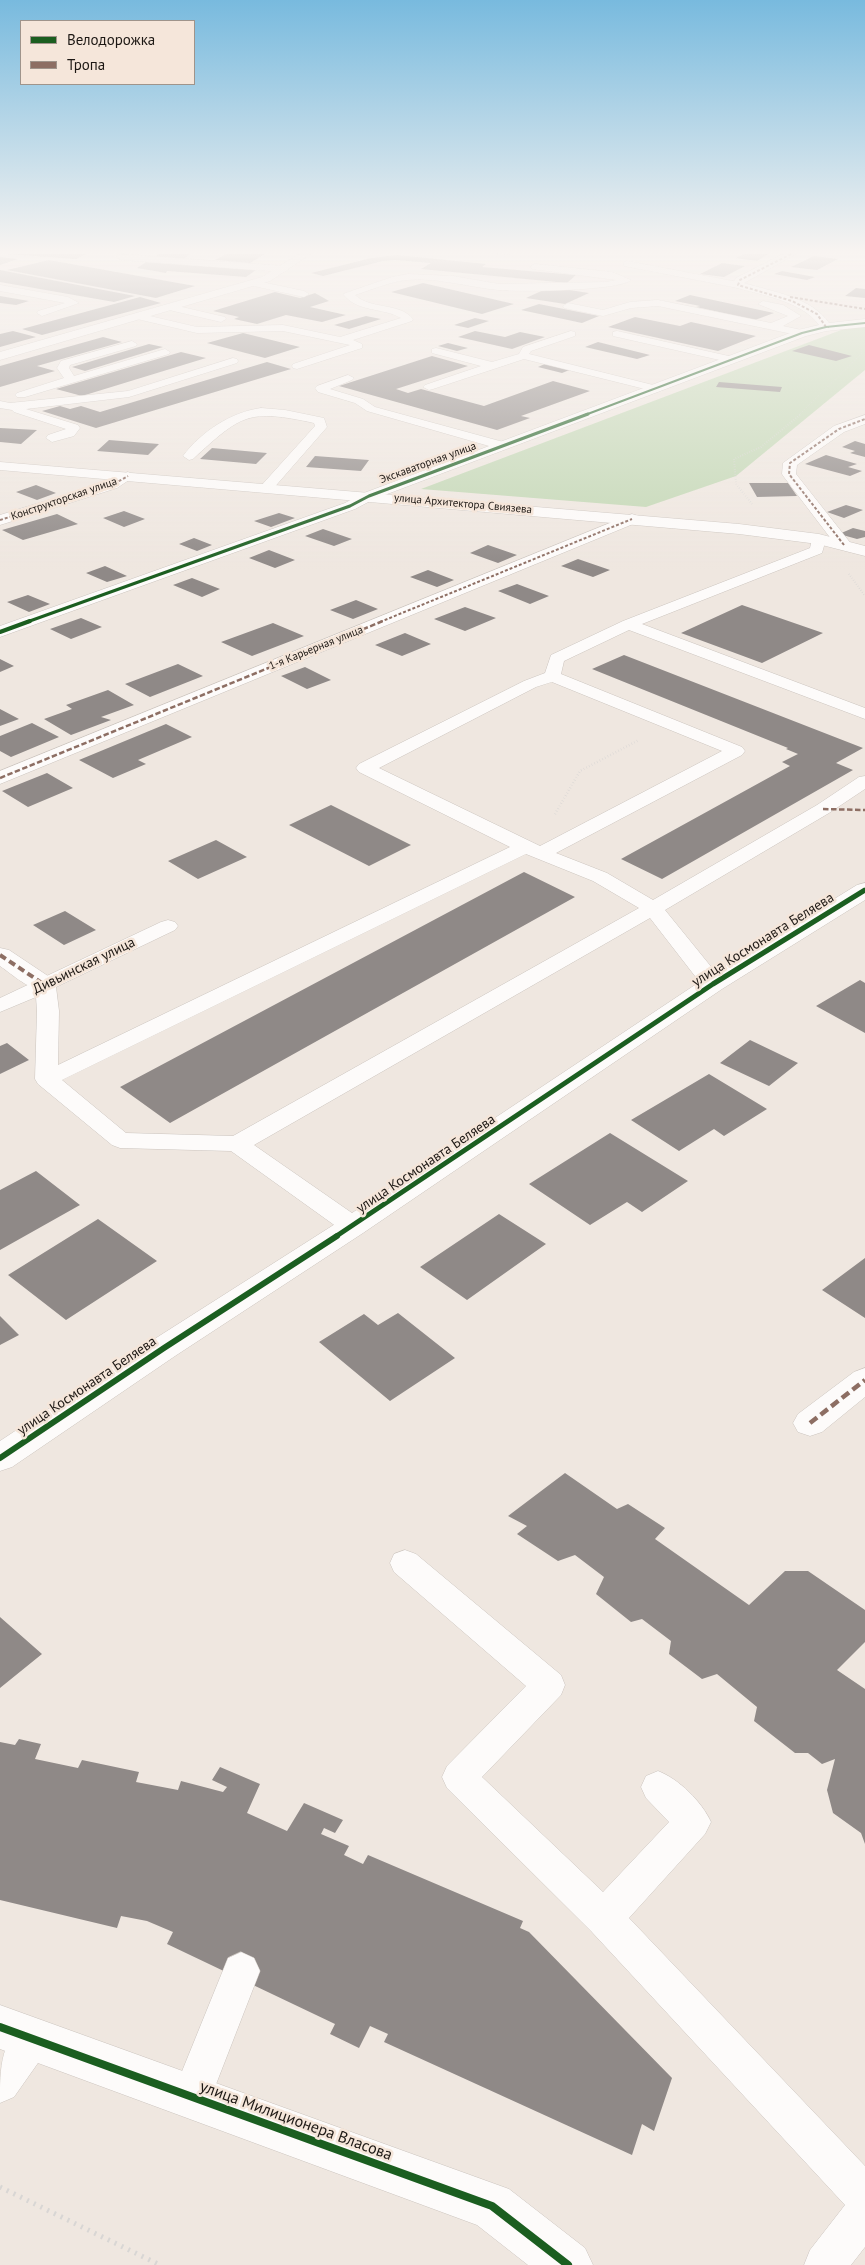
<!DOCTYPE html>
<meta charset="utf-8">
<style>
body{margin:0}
#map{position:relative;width:865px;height:2265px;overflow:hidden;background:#efe7e0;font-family:"PT Sans",sans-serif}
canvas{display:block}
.legend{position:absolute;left:20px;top:20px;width:175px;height:65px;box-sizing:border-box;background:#f5e6da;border:1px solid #9f948b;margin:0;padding:6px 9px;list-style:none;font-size:15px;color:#1d1814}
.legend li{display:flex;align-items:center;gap:10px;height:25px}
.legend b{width:25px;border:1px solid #9f948b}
</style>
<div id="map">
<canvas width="865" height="2265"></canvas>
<ul class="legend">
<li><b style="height:6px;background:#1b5e20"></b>Велодорожка</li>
<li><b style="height:6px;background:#8d6e63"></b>Тропа</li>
</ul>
</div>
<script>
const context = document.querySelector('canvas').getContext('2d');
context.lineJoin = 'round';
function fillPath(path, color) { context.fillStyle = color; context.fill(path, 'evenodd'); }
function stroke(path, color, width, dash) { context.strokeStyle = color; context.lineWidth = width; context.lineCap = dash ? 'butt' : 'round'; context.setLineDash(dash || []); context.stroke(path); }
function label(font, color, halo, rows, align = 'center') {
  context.font = font + ' "PT Sans",sans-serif'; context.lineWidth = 5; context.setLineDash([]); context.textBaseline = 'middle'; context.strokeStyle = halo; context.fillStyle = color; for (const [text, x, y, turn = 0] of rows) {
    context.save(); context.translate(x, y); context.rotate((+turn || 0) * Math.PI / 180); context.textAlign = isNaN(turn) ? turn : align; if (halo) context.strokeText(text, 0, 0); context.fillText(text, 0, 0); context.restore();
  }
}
fillPath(new Path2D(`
 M849,327h16v43l-129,106 -90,31 -225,-18z`), '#c2d7b4');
fillPath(new Path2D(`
 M7,254h79l-10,5z
 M159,254h31l-8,6 -30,-1z
 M226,254h39l-15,9 -35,-3z
 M744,254h24l-11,7 -21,-3z
 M397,255l89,9 -4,3 94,8 -9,8 -146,-14 10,-6 -36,-3 -12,1 -60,15 -12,-3 60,-15z
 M814,256l24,3 -21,11 -26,-3z
 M0,257l18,2 -18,6z
 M49,260l146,26 -39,12 -149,-28z
 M146,262l110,8 -10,7 -79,-6 -1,2 -29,-5z
 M722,263l23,3 -21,11 -24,-3z
 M0,270l135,26 -21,6 -114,-20z
 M782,271l33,6 -8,3 -33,-6z
 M423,283l91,21 -32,10 -91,-22z
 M550,287l39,6 -24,11 -39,-6z
 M856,288l9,1v9l-20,-2z
 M275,292l25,6 15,-5 14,8 -19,6 36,8 -24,7 -36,-7 -29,9 -23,-5 5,-2 -26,-6z
 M690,295l84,18 -19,7 -59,-13 4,-1 -25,-5z
 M0,296l29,5 -13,4 -16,-2z
 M140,297l21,6 -119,32 -20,-6z
 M539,304l60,12 -17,7 -61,-13z
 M366,316l15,3 -32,10 -15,-4z
 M635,317l45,9 11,-4 65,14 -38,15 -110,-24z
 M475,318l14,3 -21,7 -14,-3z
 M13,331l23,6 -36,10v-13z
 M475,331l30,6 15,-5 25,5 -33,12 -54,-12z
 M243,333l57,14 -35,11 -58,-15z
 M103,337l19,5 -85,24 18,5 -55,16v-21z
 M598,342l52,13 -13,4 -52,-12z
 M448,343l20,5 -11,3 -19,-5z
 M149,344l14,3 -78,24 -13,-4z
 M809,345l43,11 -16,5 -44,-10z
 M181,352l25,6 -124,38 -26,-7z
 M432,356l36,10 -72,23 12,4 13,-4 63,17 69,-25 37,10 -69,25 9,2 -33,12 -158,-44z
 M267,362l24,7 -195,59 -54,-17 18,-5 10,3 11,-3 19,6z
 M547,363l25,6 -10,4 -24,-6z
 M719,382l63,5 -2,5 -64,-5z
 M0,428l37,2 -16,14 -21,-2z
 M109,440l50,4 -11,11 -51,-4z
 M855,441l10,3v13l-15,-4 5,-2 -13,-4z
 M212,448l55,5 -11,11 -56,-5z
 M826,455l31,9 -9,3 14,4 -12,5 -45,-12z
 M315,456l54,4 -8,11 -55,-4z
 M749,483h39l9,13 -40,1z
 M36,485l20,8 -19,7 -21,-8z
 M846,505l17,5 -19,8 -17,-6z
 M124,511l21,8 -21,8 -21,-9z
 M279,513l16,5 -24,9 -17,-6z
 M57,514l21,10 -55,16 -21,-10z
 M853,528l12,3v6l-8,2 -18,-5z
 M323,529l29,10 -18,7 -29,-10z
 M194,538l18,7 -15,6 -18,-7z
 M488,545l29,10 -19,8 -28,-10z
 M269,550l26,10 -20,8 -26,-10z
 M578,559l32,11 -17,7 -32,-11z
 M105,566l22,10 -20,6 -21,-9z
 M428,570l26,10 -17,7 -27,-10z
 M192,578l28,11 -18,8 -29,-12z
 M517,584l32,12 -19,8 -32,-13z
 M28,595l22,9 -21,8 -22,-10z
 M356,600l22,9 -25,10 -23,-9z
 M742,605l81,28 -61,30 -81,-30z
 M465,607l31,11 -31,13 -31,-12z
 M81,618l21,9 -31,12 -21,-10z
 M273,623l31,13 -52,20 -31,-14z
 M405,633l26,11 -29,12 -27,-11z
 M624,655l239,93 -27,15 17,7 -191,109 -41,-20 169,-93 -8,-4 16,-8 -12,-5 2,-1 -196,-79z
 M0,659l14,7 -14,6z
 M178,664l25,12 -53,21 -25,-13z
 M305,667l26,13 -24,9 -26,-13z
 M108,690l26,15 -33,12 10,3 -40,15 -27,-16 28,-10 -6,-4z
 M0,709l19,10 -19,7z
 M32,723l27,14 -48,20 -11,-6v-15z
 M166,724l26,13 -54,23 8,4 -33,14 -34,-18z
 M47,773l26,15 -45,19 -26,-16z
 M331,805l80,40 -42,21 -80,-41z
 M216,840l31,17 -49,22 -30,-18z
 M524,872l51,25 -405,226 -50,-36z
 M65,911l31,19 -32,15 -31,-20z
 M860,980l5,3v50l-49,-27z
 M750,1040l48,23 -29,23 -49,-23z
 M7,1043l22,17 -29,14v-28z
 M709,1074l58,35 -43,27 -10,-7 -35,22 -48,-31z
 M610,1133l78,48 -46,31 -15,-10 -37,23 -61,-41z
 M36,1171l44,34 -80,45v-60z
 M499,1214l47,30 -79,56 -47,-33z
 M98,1219l59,42 -91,59 -58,-45z
 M865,1258v60l-43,-28z
 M398,1313l57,45 -65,43 -71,-59 45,-28 14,11z
 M0,1316l19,19 -19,10z
 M565,1473l52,36 11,-5 37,24 -10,11 94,66 36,-34h23l57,39v32l-28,28 28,19v155l-4,-11 -28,-20 -6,-23 8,-31 -13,5 -14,-11h-13l-41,-32 3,-14 -40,-33 -15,5 -33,-25 2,-13 -29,-22 -11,3 -35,-28 8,-17 -29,-22 -17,6 -41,-27 10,-8 -19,-10z
 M0,1617l42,37 -42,34z
 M19,1739l22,5 -6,15 43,9 4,-8 57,12 -3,10 42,8 3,-9 42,11 4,-5 -15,-7 8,-13 40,17 -13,29 40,18 17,-28 39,17 -8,13 -11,-5 -3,6 28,12 -5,9 19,9 5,-9 155,66 -3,7 9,4 143,146 -18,53 -12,-7 -10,31 -248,-113 4,-8 -18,-8 -11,22 -29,-14 5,-10 -168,-80 6,-12 -26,-11 -26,-5 -4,12 -117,-28v-158l15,3z`), '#8f8987');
const lane = new Path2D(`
 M119,254l165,12 5,3 -5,3 -163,-12 -5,-3z
 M627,261l111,21 5,3 -5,3 -114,-22v-4z
 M535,264l77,8 19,8c-13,11 -112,12 -133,10 -30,-3 -61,-13 -92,-10 -17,2 -35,10 -51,15 16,15 44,7 58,24l-1,2 -59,19 9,4v4l-65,21 -4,-1 -1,-2 1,-2 57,-19 -67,-14 -86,2 -64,-15 -1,-2 5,-3 60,14 86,-2 57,12 61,-19c-19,-11 -43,-5 -58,-24l49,-17 16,-3 45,2 46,8 107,-2 10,-2 -84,-11 -2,-2z
 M252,280l52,11 5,3 -5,3 -55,-12 -2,-2z
 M0,285l68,12 11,6 -37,13 -5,-3 1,-2 27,-8 -65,-12z
 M658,300l113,23 17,-7 -30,-12 5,-3 20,4 18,11 -18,10 23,5 1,2 -5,3 -144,-30 -27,2 -28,8 -39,-8 -1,-2 5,-3 35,7 27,-8z
 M169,304l56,13 1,2 -5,3 -56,-13 -1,-2z
 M571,331l4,1v4l-44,15 -2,3 132,33 2,2 -6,3 -133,-33 -91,30 -4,1 -6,-3 2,-2 56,-19 -49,-13v-4l4,-1 56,14 27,-8 4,-7z
 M617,331l116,26 5,3 -5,3 -120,-27v-4z
 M132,341l5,3 -1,2 -66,19 -1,3 5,8 91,-27 5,3 -1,2 -144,43h-8l-2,-2 2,-2 47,-15 -7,-10 4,-7z
 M233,358l4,1 1,2 -1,2 -108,34 -103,12 52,16 2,3 -6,8 -22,6 -6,-4 2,-3 18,-6 -52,-17 -2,-2 -12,-2v-7l10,2 118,-12z
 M348,375l6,3 -2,2 -22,9 33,10 12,8 132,36 2,3 -6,4 -136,-39 -12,-8 -37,-11 -3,-4 2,-2z
 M261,408l24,2 39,8 3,9 -55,63 -5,1 -7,-4 55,-61 -1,-3c-66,-14 -72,-9 -121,36l-4,1 -6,-4c18,-24 48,-44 78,-48z
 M819,535l7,4 -4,14 -180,71 223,84v11l-236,-89 -65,31 -3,13 181,73 3,4 -3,4 -186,98 51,20 46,27 164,-95 42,-28 6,-1v13l-36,24 -164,97 56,69 3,5 -3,5 -8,1 -8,-1 -55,-71 -396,227 108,75 4,6 -4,6 -9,2 -9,-2 -113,-81 -111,-3 -8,-3 -74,-61 -3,-5 2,-68 -1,-14 -36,15v-14l161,-76 7,-2 7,2 3,4 -3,4 -119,57 3,24 -1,54 452,-218 -151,-75 -3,-4 3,-4 165,-83 21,-8 6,-18 72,-34 187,-73 2,-9zM552,682l170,69 -182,95 -161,-78 157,-81zM526,854l67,27 46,27 -406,228 -107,-3 -64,-53z
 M405,1550l11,4 145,121 4,10 -4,10 -79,82 121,115 66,-70 -23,-24 -5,-11 5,-11 12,-5c21,8 44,31 53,51l-6,12 -76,84 236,248v81l-14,18h-47l6,-15 35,-45 -254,-274 -144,-143 -5,-11 5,-11 79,-80 -132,-114 -4,-9 4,-9z
 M241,1952l13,6 6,13 -54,139 -14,6 -14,-6 -6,-14 56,-138z
 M31,2020l14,5 5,14 -5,14 -31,44 -14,6c0,-35 0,-67 31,-83z`);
const street = new Path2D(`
 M299,254h12l-41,27 -270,79v-8l262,-75z
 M783,254h13l-52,29c29,9 67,14 85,40l36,-4v8l-39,4 -20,5 -432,163 -19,10 -355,128v-11l345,-123 19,-10 434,-163 21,-5c-17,-24 -58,-30 -85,-38l-2,-2 4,-7z
 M865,415v9l-21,8 -47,33 -1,9 56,71 -2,3h-12l-54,-71 -2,-3 1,-11 51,-37z
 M128,472l7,4 -18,12 -117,37v-10l107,-33z
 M632,514l6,2 2,3 -2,3 -638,262v-13z
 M865,883v17l-143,89 -359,244 -188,123 -163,111 -12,4v-30l153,-101 190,-121 361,-240 153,-94z
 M0,948l9,2 45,30 3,5 -3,5c-20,5 -38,-13 -54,-24z
 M865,1368v29l-43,35 -12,4 -12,-4 -5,-9 5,-9 56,-42z
 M0,2005l509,184 76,59 8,17h-65l-51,-40 -477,-176z`);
const secondary = new Path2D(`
 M0,462l739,62 80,10 46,12v10l-47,-12 -79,-10 -739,-64z`);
stroke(lane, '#cbc4be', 1);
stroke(street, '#cbc4be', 1);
stroke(secondary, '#cbc4be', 1);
stroke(new Path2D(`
 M497,254l20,1
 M799,415l63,-62 -1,-5`), '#d8d6d4', 1, [0.5, 2]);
stroke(new Path2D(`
 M752,504l-16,-20 -2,-25 27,-12 40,-33
 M849,574l16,22`), '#d8d6d4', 2, [0.5, 2]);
stroke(new Path2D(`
 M555,814l25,-43 59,-31`), '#d8d6d4', 2.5, [0.5, 2.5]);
stroke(new Path2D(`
 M0,2187l160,78`), '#d8d6d4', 5, [2, 5.5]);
fillPath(lane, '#fdfbfa');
fillPath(street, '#fdfbfa');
fillPath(secondary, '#fdfbfa');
stroke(new Path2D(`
 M791,254l-51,26 -2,5 54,16 25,13 9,13h3
 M790,297l75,12
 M0,520l112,-35 16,-9
 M844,545l-55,-71 1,-11 49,-34 26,-10
 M380,622l252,-103`), '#8d6e63', 2, [3, 2]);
stroke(new Path2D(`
 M0,778l383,-157
 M823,809l42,1`), '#8d6e63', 2.5, [5.5, 2.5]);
stroke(new Path2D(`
 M0,955l45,30`), '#8d6e63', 4, [7, 4]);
stroke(new Path2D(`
 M810,1423l55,-43`), '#8d6e63', 4.5, [9, 4.5]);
stroke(new Path2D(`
 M585,415l217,-82 24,-6 39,-4`), '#1b5e20', 2);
stroke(new Path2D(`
 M27,622l323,-116 19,-10 219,-82`), '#1b5e20', 3);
stroke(new Path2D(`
 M0,632l30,-11`), '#1b5e20', 4);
stroke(new Path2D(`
 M335,1237l378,-253 152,-94`), '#1b5e20', 5);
stroke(new Path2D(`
 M0,1458l164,-110 173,-112`), '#1b5e20', 6);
stroke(new Path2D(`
 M0,2027l492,179 76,59`), '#1b5e20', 8);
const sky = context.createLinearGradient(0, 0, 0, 571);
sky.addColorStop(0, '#78bade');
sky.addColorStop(0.44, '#f8f4f1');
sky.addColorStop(1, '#f8f4f100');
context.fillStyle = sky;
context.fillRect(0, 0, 865, 571);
label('11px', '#1d1814', '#f5e6da', [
 ["Экскаваторная улица",428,463,-20],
 ["Конструкторская улица",64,499,-19],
 ["улица Архитектора Свиязева",463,504,5],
 ["1-я Карьерная улица",316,648,-22]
]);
label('14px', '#1d1814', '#f5e6da', [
 ["улица Космонавта Беляева",763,940,-32],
 ["Дивьинская улица",84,966,-26],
 ["улица Космонавта Беляева",426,1164,-34],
 ["улица Космонавта Беляева",87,1386,-34]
]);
label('16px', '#1d1814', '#f5e6da', [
 ["улица Милиционера Власова",296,2121,20]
]);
</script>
